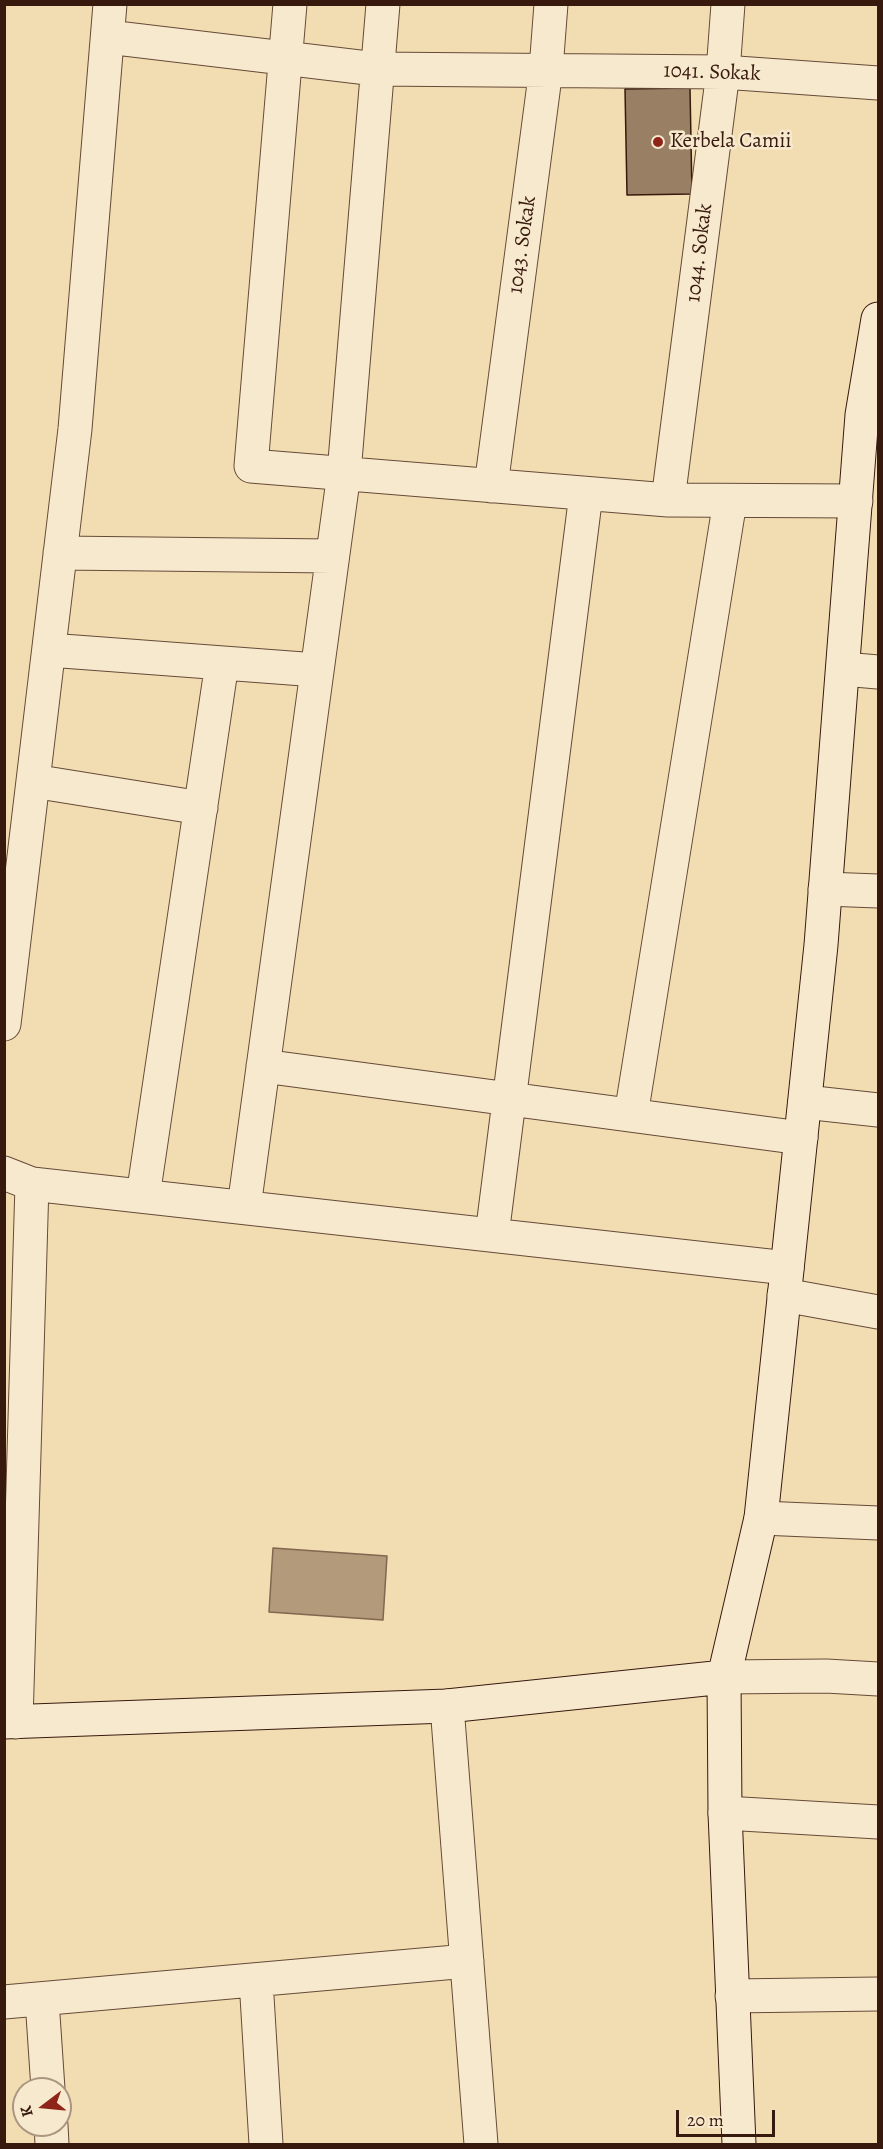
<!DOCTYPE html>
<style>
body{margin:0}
#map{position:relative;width:883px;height:2149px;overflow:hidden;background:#f2ddb3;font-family:Alegreya,serif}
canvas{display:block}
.frame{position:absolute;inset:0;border:6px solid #38190e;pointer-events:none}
.north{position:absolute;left:12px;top:2077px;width:60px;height:60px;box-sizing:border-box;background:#f7e9ce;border:2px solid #ab9681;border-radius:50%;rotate:254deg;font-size:16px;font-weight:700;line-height:24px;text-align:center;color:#38190e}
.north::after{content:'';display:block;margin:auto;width:21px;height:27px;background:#8f2418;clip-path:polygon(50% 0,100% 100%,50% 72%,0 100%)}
.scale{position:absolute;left:676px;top:2110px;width:99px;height:27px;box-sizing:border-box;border:3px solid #38190e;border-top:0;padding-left:8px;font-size:18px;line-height:21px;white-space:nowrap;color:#38190e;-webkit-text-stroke:4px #f7e9ce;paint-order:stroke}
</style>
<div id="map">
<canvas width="883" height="2149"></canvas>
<div class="frame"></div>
<div class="north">K</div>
<div class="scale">20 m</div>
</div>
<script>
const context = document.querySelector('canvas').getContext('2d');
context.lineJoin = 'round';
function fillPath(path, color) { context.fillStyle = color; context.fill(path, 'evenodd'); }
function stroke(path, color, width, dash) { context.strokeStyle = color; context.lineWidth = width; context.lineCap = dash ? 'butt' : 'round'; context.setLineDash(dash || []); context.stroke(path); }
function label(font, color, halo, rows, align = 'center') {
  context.font = font + ' Alegreya,serif'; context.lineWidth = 5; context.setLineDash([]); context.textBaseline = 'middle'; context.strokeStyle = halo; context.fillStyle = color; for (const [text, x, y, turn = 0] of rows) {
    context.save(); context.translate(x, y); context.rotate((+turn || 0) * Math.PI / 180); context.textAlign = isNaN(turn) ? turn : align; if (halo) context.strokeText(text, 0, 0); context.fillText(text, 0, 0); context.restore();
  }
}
const water = new Path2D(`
 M273,1548l114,8 -4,64 -114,-8z`);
fillPath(water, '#b39a7b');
stroke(water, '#82664f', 1.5);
const building = new Path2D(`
 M690,88l2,106 -65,1 -2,-106z`);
fillPath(building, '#997f64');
stroke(building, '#38190e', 1.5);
const street = new Path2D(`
 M290,4l-39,462 417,34 188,1
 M108,37l268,32 347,3 155,11
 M491,486l55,-417 5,-65
 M668,500l55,-428 5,-68
 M60,553l272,3
 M49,650l268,20
 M843,669l35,3
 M33,781l168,27
 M825,889l53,2
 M4,1024l71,-595 35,-425
 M263,1066l538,72
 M805,1102l73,8
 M631,1115l99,-614
 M4,1173l28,11 755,84
 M143,1196l79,-533
 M244,1207l100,-734 39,-469
 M492,1235l94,-741
 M784,1295l94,17
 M761,1518l117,5
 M724,1677l102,-1 52,3
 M447,1706l34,438
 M16,1722l16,-538
 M725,1813l153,9
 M256,1980l10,164
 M732,1996l146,-2
 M42,2000l6,89
 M4,2002l463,-41
 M51,2125l1,19`);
const secondary = new Path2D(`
 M4,1722l443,-16 277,-29
 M739,2144l-14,-331 -1,-136 37,-159 60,-573 41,-530 16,-96`);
stroke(street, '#664a37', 35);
stroke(secondary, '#38190e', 35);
stroke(street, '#f7e9ce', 33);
stroke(secondary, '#f7e9ce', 33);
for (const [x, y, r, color] of [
 [658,142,6,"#8f2418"]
]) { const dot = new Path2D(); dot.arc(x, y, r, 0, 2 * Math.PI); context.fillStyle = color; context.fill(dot); stroke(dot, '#f7e9ce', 2); }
label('21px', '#38190e', '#f7e9ce', [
 ["1041. Sokak",712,73,2],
 ["1043. Sokak",523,245,-82],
 ["1044. Sokak",700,253,-83]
]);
label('21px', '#38190e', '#f7e9ce', [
 ["Kerbela Camii",670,142]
], 'left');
</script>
